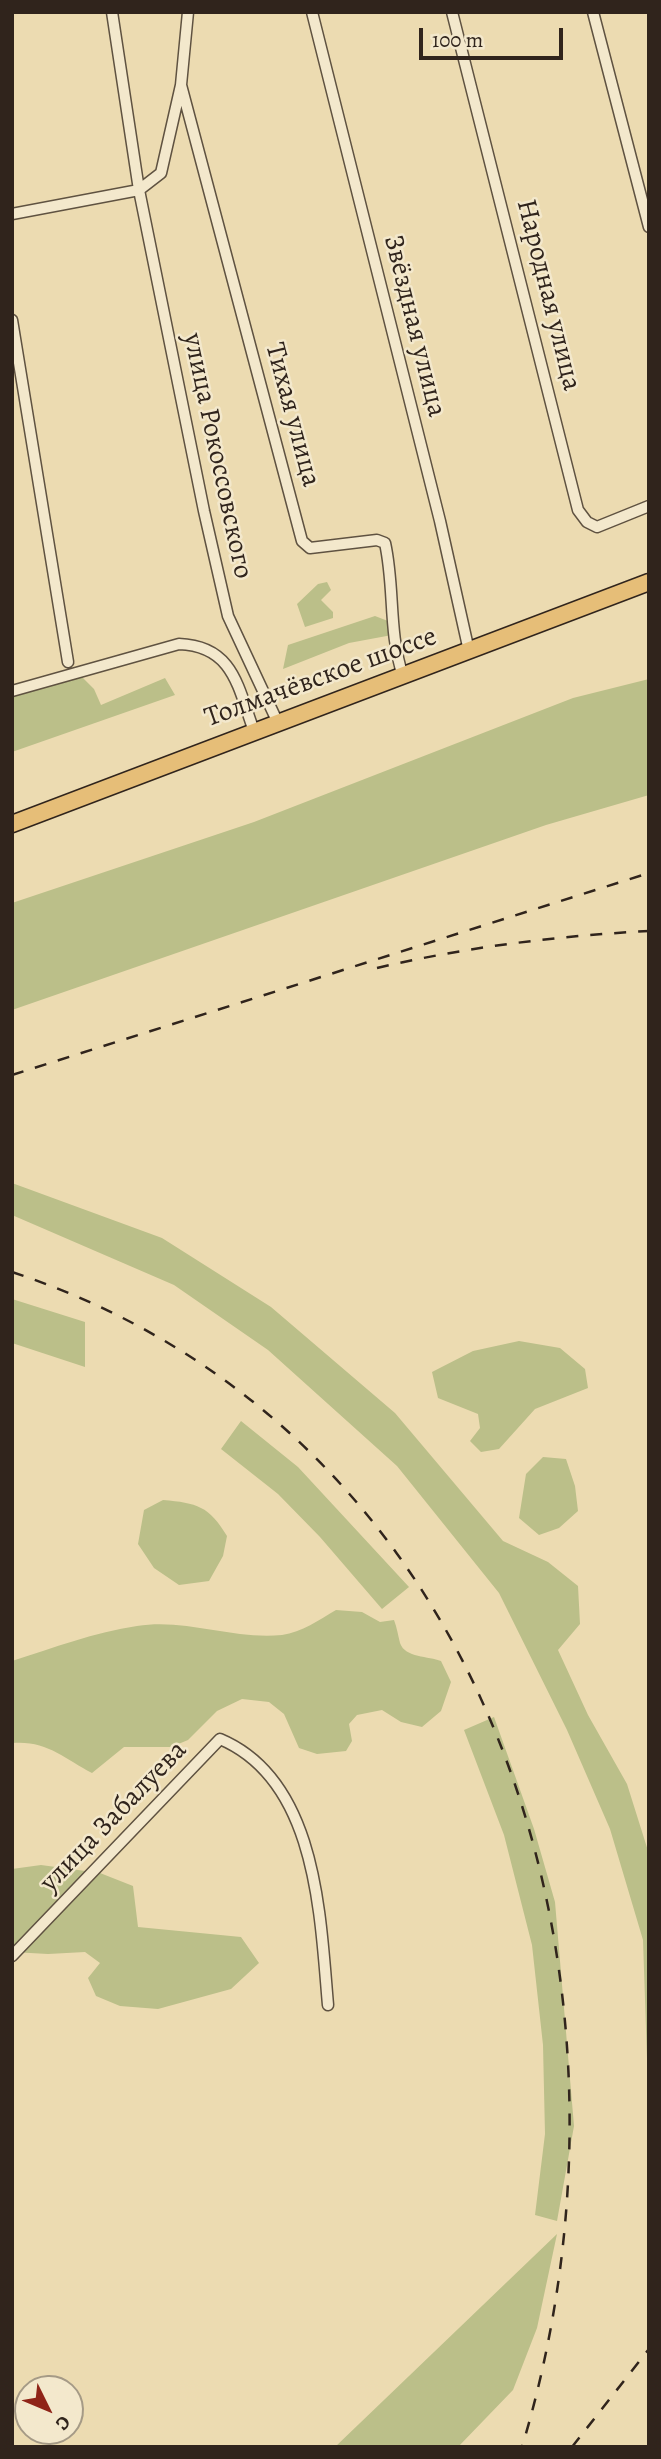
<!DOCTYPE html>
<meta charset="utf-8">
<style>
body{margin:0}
#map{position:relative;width:661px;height:2459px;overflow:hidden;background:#ecdbb1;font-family:Alegreya,serif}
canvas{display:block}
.frame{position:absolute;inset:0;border:14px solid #30241c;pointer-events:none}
.north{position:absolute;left:14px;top:2375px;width:70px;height:70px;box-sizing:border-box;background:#f3e8cc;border:2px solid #a59a86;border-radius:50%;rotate:133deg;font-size:19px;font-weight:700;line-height:28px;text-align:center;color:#30241c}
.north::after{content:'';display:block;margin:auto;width:24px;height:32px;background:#8f2418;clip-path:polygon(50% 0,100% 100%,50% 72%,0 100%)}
.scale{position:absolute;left:419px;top:28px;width:144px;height:32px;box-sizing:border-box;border:4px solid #30241c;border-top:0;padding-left:9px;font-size:21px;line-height:24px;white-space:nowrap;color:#30241c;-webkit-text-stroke:5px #f3e8cc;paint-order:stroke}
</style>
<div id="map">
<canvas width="661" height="2459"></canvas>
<div class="frame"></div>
<div class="north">С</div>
<div class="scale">100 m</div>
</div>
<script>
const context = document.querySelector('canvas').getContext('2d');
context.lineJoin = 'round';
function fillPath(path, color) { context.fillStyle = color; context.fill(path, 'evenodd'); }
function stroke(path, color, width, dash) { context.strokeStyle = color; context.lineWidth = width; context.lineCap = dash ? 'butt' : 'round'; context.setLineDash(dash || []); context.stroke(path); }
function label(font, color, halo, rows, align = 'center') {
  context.font = font + ' Alegreya,serif'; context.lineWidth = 5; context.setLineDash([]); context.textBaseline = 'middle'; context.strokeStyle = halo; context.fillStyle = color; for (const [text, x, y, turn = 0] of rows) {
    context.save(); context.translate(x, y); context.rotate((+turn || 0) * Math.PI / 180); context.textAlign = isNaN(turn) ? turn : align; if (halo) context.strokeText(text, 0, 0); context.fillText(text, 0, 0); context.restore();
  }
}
fillPath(new Path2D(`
 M327,582l4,8 -10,10 12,12v6l-28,9 -8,-23 21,-20z
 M375,616l18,7 -1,12 -43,8 -66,26 5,-24z
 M81,676l13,13 7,16 64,-27 10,17 -163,57v-55z
 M649,679v116l-103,30 -534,185v-107l242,-81 319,-124z
 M12,1183l150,55 109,69 124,106 108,128 45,21 30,24 2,38 -22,26 30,65 39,69 22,70v264l-6,-178 -33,-111 -43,-99 -68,-137 -102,-127 -129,-116 -94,-65 -162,-70z
 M12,1299l73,23v45l-73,-24z
 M519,1341l41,7 25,21 3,19 -53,21 -36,40 -18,3 -11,-11 10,-13 -2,-14 -40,-16 -6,-26 41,-21z
 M241,1421l57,46 111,120 -27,22 -62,-72 -42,-43 -57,-45z
 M543,1457l23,2 9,27 3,25 -19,17 -20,7 -20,-17 7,-44z
 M163,1500c34,3 46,6 64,36l-4,20 -14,25 -30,4 -25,-17 -16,-24 6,-34z
 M336,1610l26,2 18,10 14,-2c3,8 4,15 6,23 5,15 29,13 41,18l10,21 -10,29 -19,16 -21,-5 -19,-12 -25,5 -8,9 3,17 -6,10 -29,3 -18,-6 -15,-34 -15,-12 -27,-3 -25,12 -29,29 -17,7h-47l-32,26c-28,-15 -46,-33 -80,-30v-82c41,-13 83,-29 125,-35 49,-8 96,14 145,9 20,-3 37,-15 54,-25z
 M494,1717l40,112 21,73 19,224 -17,95 -22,-6 10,-81 -2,-89 -11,-100 -28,-110 -40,-105z
 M41,1865l59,8 33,13 5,41 103,10 18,26 -28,26 -73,20 -38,-3 -24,-10 -8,-18 12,-15 -15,-11 -37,2 -36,-2v-83z
 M557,2234l-20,94 -24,62 -55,57h-123z`), '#bbbf89');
const minor = new Path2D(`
 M112,12l27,178 65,321 24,105 50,107
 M312,12l128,509 29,130
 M452,12l126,498 9,12 10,5 52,-21
 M593,12l56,215
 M181,85l121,456 8,7 67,-8 8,3c10,45 3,88 18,133
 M12,214l127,-24 22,-17 20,-88 7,-73
 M12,320l56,342
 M12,691l167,-47c55,2 59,44 75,87
 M12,1956l208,-217c97,41 100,175 108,266`);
const primary = new Path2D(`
 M12,824l637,-242`);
stroke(minor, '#5f5241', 13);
stroke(primary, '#30241c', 19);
stroke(minor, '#f3e8cc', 10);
stroke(primary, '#e6be78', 16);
stroke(new Path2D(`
 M377,968c89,-21 180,-32 272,-37
 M12,1075l637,-202
 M12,1272c485,160 649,713 510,1175
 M572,2447l77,-98`), '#30241c', 2.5, [12, 12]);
label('28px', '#30241c', '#f3e8cc', [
 ["Народная улица",548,295,76],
 ["Звёздная улица",414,326,76],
 ["Тихая улица",292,415,75],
 ["улица Рокоссовского",217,456,78],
 ["Толмачёвское шоссе",321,678,-20],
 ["улица Забалуева",114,1817,-46]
]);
</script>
